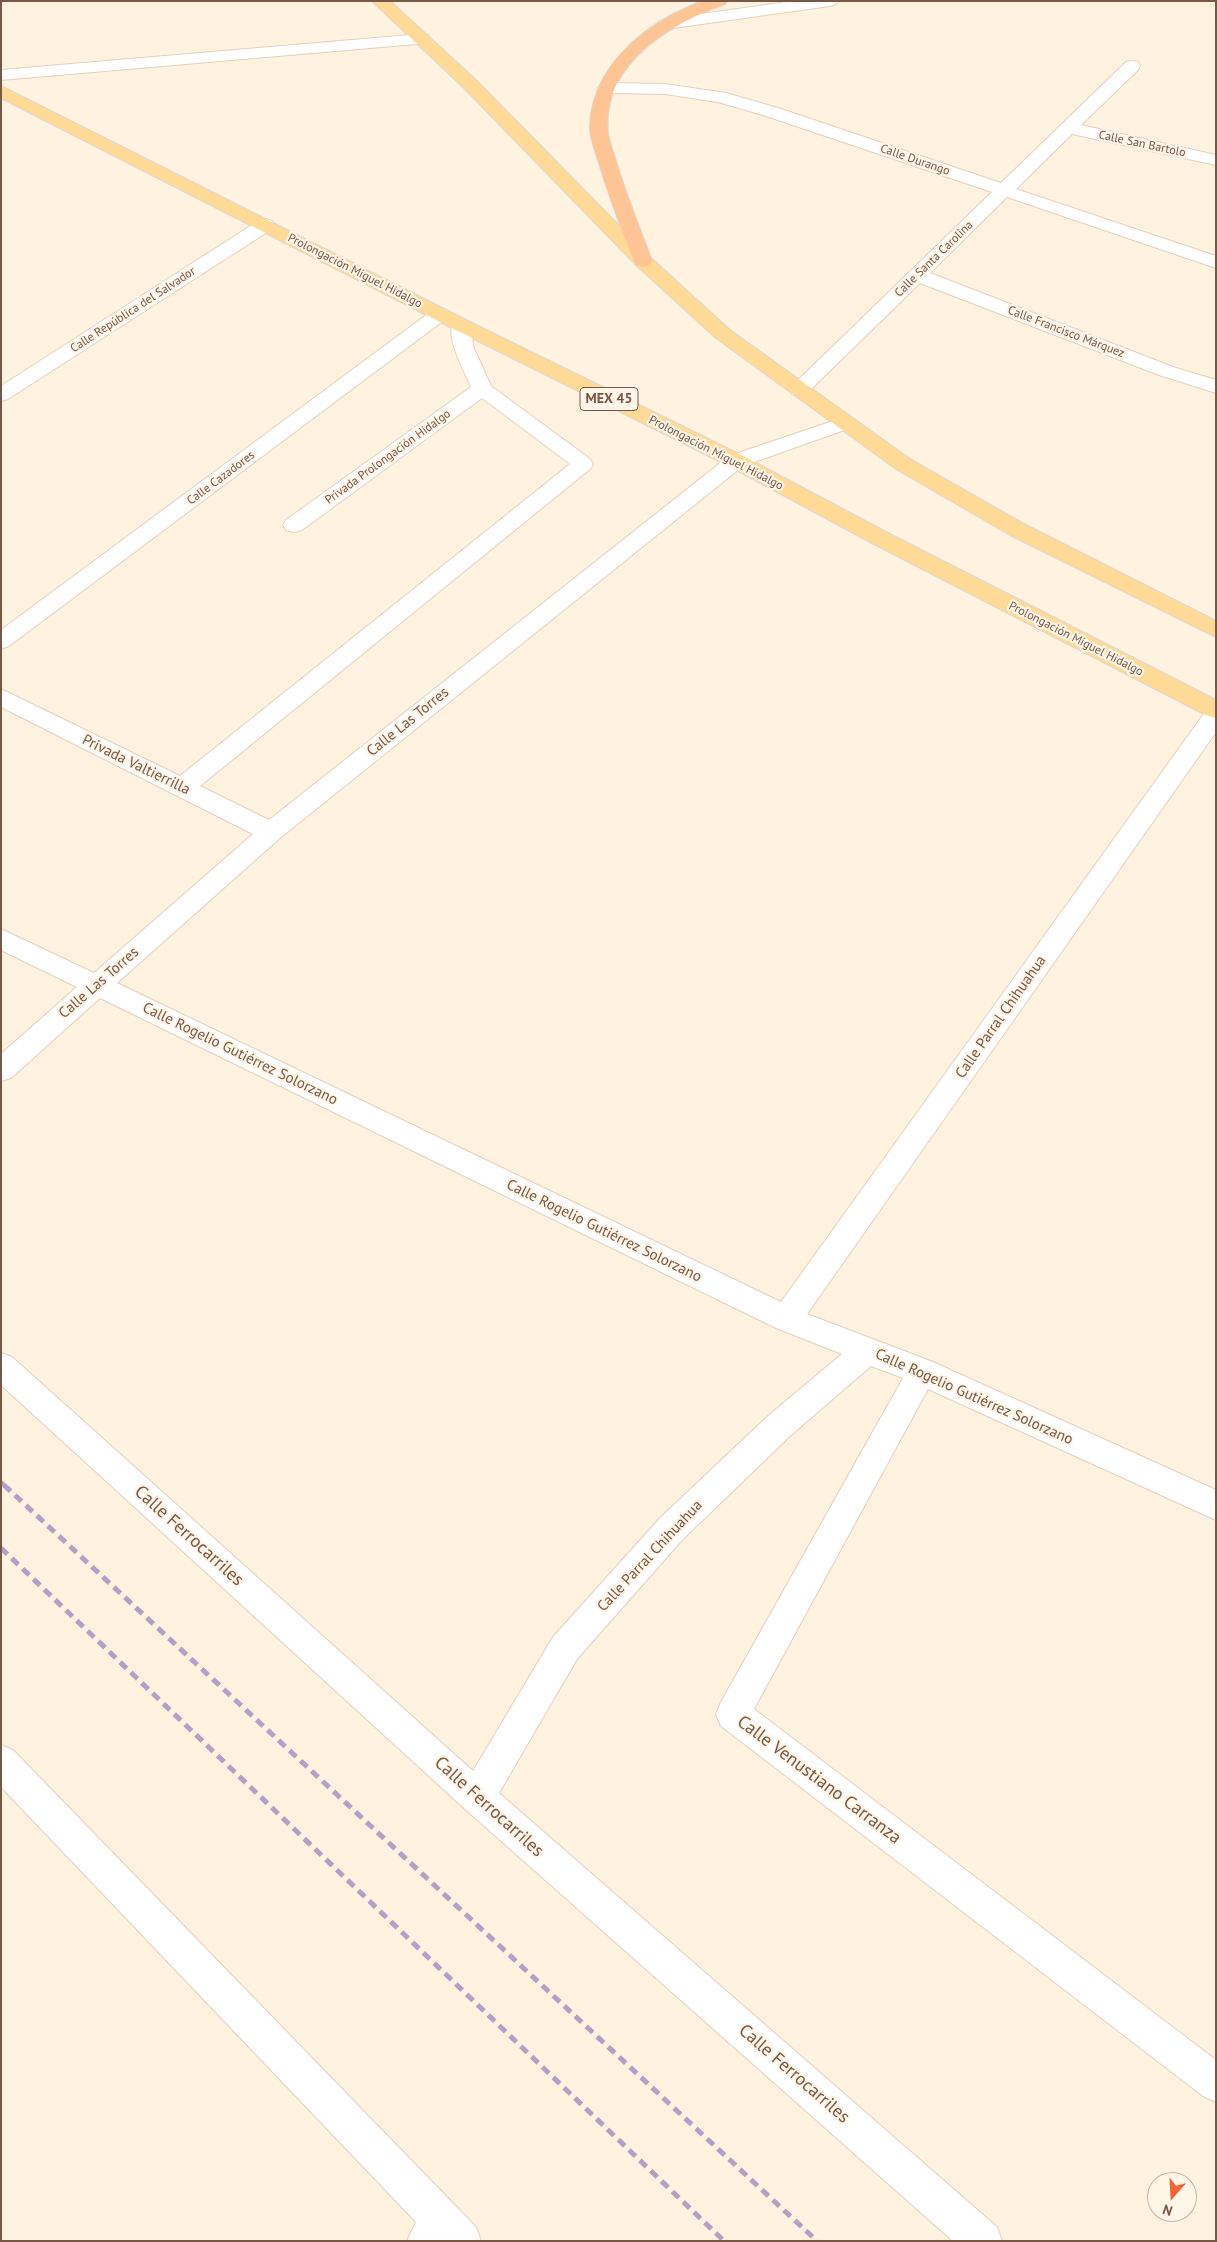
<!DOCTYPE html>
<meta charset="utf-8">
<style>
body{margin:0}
#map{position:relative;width:1217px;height:2242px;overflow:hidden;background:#fff3e0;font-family:"PT Sans",sans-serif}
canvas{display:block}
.frame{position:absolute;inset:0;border:2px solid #785745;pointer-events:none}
.north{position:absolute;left:1147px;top:2172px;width:50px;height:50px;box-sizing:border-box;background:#fff6e8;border:1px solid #c9b6a7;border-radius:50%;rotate:199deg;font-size:14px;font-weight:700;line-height:20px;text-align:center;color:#785745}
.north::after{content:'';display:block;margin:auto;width:18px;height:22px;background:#f56438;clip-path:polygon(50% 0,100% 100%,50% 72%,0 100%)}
</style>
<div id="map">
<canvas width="1217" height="2242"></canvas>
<div class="frame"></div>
<div class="north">N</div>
</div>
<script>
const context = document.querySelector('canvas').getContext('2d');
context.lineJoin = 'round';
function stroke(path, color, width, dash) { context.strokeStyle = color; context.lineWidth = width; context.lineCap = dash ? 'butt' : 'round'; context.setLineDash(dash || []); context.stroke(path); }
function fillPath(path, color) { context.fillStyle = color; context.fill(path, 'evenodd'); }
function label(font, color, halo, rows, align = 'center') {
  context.font = font + ' "PT Sans",sans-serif'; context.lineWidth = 4.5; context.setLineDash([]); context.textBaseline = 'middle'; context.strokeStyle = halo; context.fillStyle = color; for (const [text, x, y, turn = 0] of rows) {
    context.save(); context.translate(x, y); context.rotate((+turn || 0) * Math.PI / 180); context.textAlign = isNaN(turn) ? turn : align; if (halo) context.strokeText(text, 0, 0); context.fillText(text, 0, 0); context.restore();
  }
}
const minor = new Path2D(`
 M794,1h44l-2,3 -6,2 -164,23 -6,-2 -2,-3 2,-3 6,-2z
 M422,34l6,1 2,4 -2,4 -427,37v-10z
 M1132,61l6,1 2,4 -2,4 -57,55 135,30v10l-144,-31 -56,55 200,67v12l-209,-71 -77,76 243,94 43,13v13l-57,-18 -239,-92 -114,111 -7,2 -7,-2 -3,-4 3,-4 200,-194 -226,-76 -48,-14 -53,-8 -58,-1 -6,-1 -3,-4 3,-4 6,-1 58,1 61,9 52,15 223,75 125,-121z
 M265,219l7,2 2,4 -2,4 -264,170 -7,2v-15l257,-165z
 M440,308l7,2 3,4 -3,4 -438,328 -8,3v-19l432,-320z
 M461,319l7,2 3,4 2,21 18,40 99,73 3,5 -3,5 -390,317 69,34 460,-364 110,-37 7,-2 7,2 3,4 -3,4 -110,39 -463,372 -163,145 664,319 427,-594 8,-2v26l-409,582 126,48 283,128v30l-288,-131 -174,320 462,351v42l-13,-6 -482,-370 -5,-12 5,-12 182,-324 -32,-12 -81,70 -108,104 -105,119 -78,134 498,434 5,14h-49l-488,-432 -464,-424v-32l11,4 461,414 80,-134 107,-119 108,-102 74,-62 -66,-26 -676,-330 -89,80 -10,3v-27l76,-67 -76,-37v-21l93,44 159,-139 -252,-127v-18l179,87 390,-312 -88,-66 -180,132 -8,2 -8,-2 -3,-5 3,-5 185,-133c-6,-15 -27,-51 -17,-66z
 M1,1745l12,5 463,477 5,14h-74l9,-19 -415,-435z`);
const primary = new Path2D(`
 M372,1h18l87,80 173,176 80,73 180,129 116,66 190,96v16l-206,-102 -114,-66 -180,-131 -80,-73 -171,-176z
 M1,86l467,235 275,135 143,76 330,168v18l-8,-2 -338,-174 -141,-76 -275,-137 -453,-231z`);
const trunk = new Path2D(`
 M703,1h24l-2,3c-55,20 -123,59 -117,128 1,9 5,20 8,29 10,34 24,67 36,100l-2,4 -7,2 -7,-2 -2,-4c-13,-33 -26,-67 -36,-101 -3,-9 -7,-20 -8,-29 -1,-65 58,-110 113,-130z`);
stroke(minor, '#e5d0be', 2);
stroke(primary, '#dfd7d2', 2);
stroke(trunk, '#dfd7d2', 2);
fillPath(minor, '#fff');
fillPath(primary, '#ffd996');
fillPath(trunk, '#ffc493');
stroke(new Path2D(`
 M1,1482l4,4`), '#b59ec8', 4, [8, 5]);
stroke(new Path2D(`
 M4,1485l813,756
 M1,1548l723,693`), '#b59ec8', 5, [9, 6]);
label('12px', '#785745', '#fff6e8', [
 ["Calle San Bartolo",1142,144,12],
 ["Calle Durango",915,160,19],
 ["Calle Santa Carolina",934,259,-44],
 ["Prolongación Miguel Hidalgo",355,271,27],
 ["Calle República del Salvador",133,310,-33],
 ["Calle Francisco Márquez",1066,332,21],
 ["Prolongación Miguel Hidalgo",716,453,27],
 ["Privada Prolongación Hidalgo",388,457,-36],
 ["Calle Cazadores",221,478,-37],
 ["Prolongación Miguel Hidalgo",1076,639,27]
]);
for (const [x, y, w] of [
 [609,399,58]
]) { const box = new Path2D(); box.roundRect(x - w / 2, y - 11.5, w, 23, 4); context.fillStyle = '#fff6e8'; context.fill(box); stroke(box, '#785745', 1); }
label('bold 14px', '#785745', null, [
 ["MEX 45",609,399]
]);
label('15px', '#785745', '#fff6e8', [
 ["Calle Las Torres",408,722,-39],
 ["Privada Valtierrilla",136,765,26],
 ["Calle Las Torres",99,983,-41],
 ["Calle Parral Chihuahua",1001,1017,-55],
 ["Calle Rogelio Gutiérrez Solorzano",240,1054,26],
 ["Calle Rogelio Gutiérrez Solorzano",604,1231,26],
 ["Calle Rogelio Gutiérrez Solorzano",974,1397,24],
 ["Calle Parral Chihuahua",650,1556,-47]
]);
label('18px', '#785745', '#fff6e8', [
 ["Calle Ferrocarriles",189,1536,42],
 ["Calle Venustiano Carranza",819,1780,37],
 ["Calle Ferrocarriles",489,1807,42],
 ["Calle Ferrocarriles",794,2074,41]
]);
</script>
